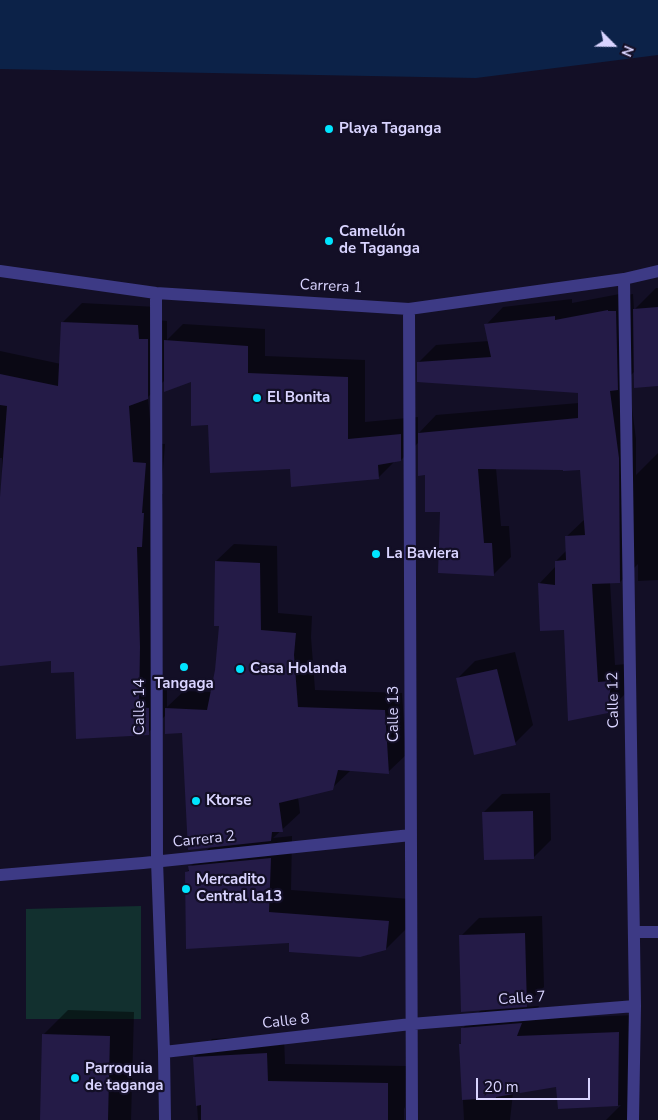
<!DOCTYPE html>
<meta charset="utf-8">
<style>
body{margin:0}
#map{position:relative;width:658px;height:1120px;overflow:hidden;background:#130f26;font-family:"Nunito Sans",sans-serif}
canvas{display:block}
.north{position:absolute;left:588px;top:20px;width:50px;height:50px;-webkit-text-stroke:4px #130f26;paint-order:stroke;rotate:113deg;font-size:14px;font-weight:700;line-height:20px;text-align:center;color:#d9d4ff}
.north::after{content:'';display:block;margin:auto;width:18px;height:22px;background:#d9d4ff;clip-path:polygon(50% 0,100% 100%,50% 72%,0 100%)}
.scale{position:absolute;left:476px;top:1078px;width:114px;height:22px;box-sizing:border-box;border:2px solid #d9d4ff;border-top:0;padding-left:6px;font-size:15px;line-height:18px;white-space:nowrap;color:#d9d4ff;-webkit-text-stroke:4px #130f26;paint-order:stroke}
</style>
<div id="map">
<canvas width="658" height="1120"></canvas>
<div class="north">N</div>
<div class="scale">20 m</div>
</div>
<script>
const context = document.querySelector('canvas').getContext('2d');
context.lineJoin = 'round';
function fillPath(path, color) { context.fillStyle = color; context.fill(path, 'evenodd'); }
function stroke(path, color, width, dash) { context.strokeStyle = color; context.lineWidth = width; context.lineCap = dash ? 'butt' : 'round'; context.setLineDash(dash || []); context.stroke(path); }
function label(font, color, halo, rows, align = 'center') {
  context.font = font + ' "Nunito Sans",sans-serif'; context.lineWidth = 4.5; context.setLineDash([]); context.textBaseline = 'middle'; context.strokeStyle = halo; context.fillStyle = color; for (const [text, x, y, turn = 0] of rows) {
    context.save(); context.translate(x, y); context.rotate((+turn || 0) * Math.PI / 180); context.textAlign = isNaN(turn) ? turn : align; if (halo) context.strokeText(text, 0, 0); context.fillText(text, 0, 0); context.restore();
  }
}
fillPath(new Path2D(`
 M141,906v113h-115v-110z`), '#12302f');
fillPath(new Path2D(`
 M0,0h658v55l-182,23 -476,-9z`), '#0c2248');
fillPath(new Path2D(`
 M656,288h2v96l-23,-13 -7,7 8,61v36l22,-22v127l-20,1v-17l-18,18h-10l5,83 12,-1 -2,30 -18,18 -42,-84 -26,-44 17,-18v-5l11,-11 -1,-13 19,-18 -4,-50 -85,-1 5,58h8l2,31 -18,18 -52,-64 -15,-37 -7,-32 -18,18h-5l-18,18 -87,-11 -82,-43 -16,-44 -27,-1 -18,18 4,46 13,1 -4,50h2l-2,32 -4,162 10,1v18l17,-16 28,1 4,-21 4,-47 -4,-63 18,-17 43,2 1,67 34,3 -1,21 4,53 87,3 4,62 -18,17 -38,-1 -18,17 -34,9 2,16 -27,25 19,-2 -1,54 119,9 -2,28 -22,22 -95,-7 -105,-70 4,-3v-2l20,-20 -27,-116 -17,-16 -18,18 -72,-62 -23,-11 -53,5 2,-207h-2v-107l61,13 1,-41 20,-20 75,4 1,13 9,1v19l16,-16 82,5v27l100,4v62l53,-5v17l18,-19 143,-12v-11l-160,-30 17,-17 53,-4 -3,-16 17,-18 69,-8v4l53,-10 1,2 7,-1 1,16z
 M515,652l18,73 -18,18 -58,-64 18,-18z
 M550,793l1,47 -18,18 -49,-46 18,-18z
 M542,916l2,71 -20,20 15,-1 -5,13 103,-4 -5,105h-26l15,-15 -62,3 -1,-22 -45,7 -3,27h-46l-4,-76 3,-2 -1,-13 20,-20 -21,-73 18,-18z
 M68,1010l66,2 -3,108h-90l3,-86z
 M284,1035l1,29 121,2 -1,41 -1,2v11h-206l-4,-63 18,-18z`), '#0007');
fillPath(new Path2D(`
 M658,307v79l-24,2 -1,-79z
 M608,310v1h8l2,79 -8,1 9,67 1,125 -28,1 6,98 13,-1 -3,32 -40,8 -4,-91 -24,1 -2,-48 17,2v-24l11,-1 -1,-24 20,-1 -5,-65 -17,1v-1l-85,-1 6,74h8l2,33 -56,-3 2,-61h-15v-37l-7,1v-43l160,-15v-25l-161,-11v-20l74,-5 -7,-33 71,-8v4z
 M61,322l77,3 1,14h9v60l-19,7 4,56 13,1 -4,50h2l-2,34h-5l3,100 -1,60 10,1v27l-73,4 -2,-67 -23,1v-12l-51,5v-169l7,-91 -7,-1v-31l58,12z
 M164,340l84,6v27l100,4v62l53,-5v27l-23,4 1,14 -88,8 -1,-18 -80,4 -2,-48 -17,1v-44l-27,10z
 M215,561l45,2 1,67 35,3 -2,22 4,52 87,3 4,64 -51,-4 -5,20 -54,13 4,29h-11l-1,9 -83,9 -6,-117 -17,1v-26l42,2 8,-40 4,-44h-5z
 M497,669l19,76 -42,10 -18,-77z
 M533,811l1,48 -50,1 -2,-48z
 M271,858l-2,54 120,9 -3,29 -26,7 -71,-5v-9l-103,6 -1,-77 4,-1 -1,-5z
 M525,933l2,74 -66,5 -2,-77z
 M522,1023l-5,13 102,-4 -1,74 -60,3 -2,-22 -60,10v1l-34,2 -3,-56h2v-16z
 M42,1034l68,2 -2,84h-68z
 M267,1053l1,28 120,2v37h-187v-15l-5,1 -3,-49z`), '#241b47');
stroke(new Path2D(`
 M0,271l156,22 253,16 215,-30 34,-8
 M624,279l11,727 -2,114
 M156,293l1,568 7,191 1,68
 M409,309l3,811
 M0,875l143,-12 268,-28
 M634,932h24
 M164,1052l247,-28 224,-18`), '#3d3a85', 12);
for (const [x, y, r, color] of [
 [329,129,5,"#00e5ff"],
 [329,241,5,"#00e5ff"],
 [257,398,5,"#00e5ff"],
 [376,554,5,"#00e5ff"],
 [184,667,5,"#00e5ff"],
 [240,669,5,"#00e5ff"],
 [196,801,5,"#00e5ff"],
 [186,889,5,"#00e5ff"],
 [75,1078,5,"#00e5ff"]
]) { const dot = new Path2D(); dot.arc(x, y, r, 0, 2 * Math.PI); context.fillStyle = color; context.fill(dot); stroke(dot, '#130f26', 2); }
label('bold 15px', '#d9d4ff', '#130f26', [
 ["Playa Taganga",339,129],
 ["Camellón",339,232],
 ["de Taganga",339,249],
 ["El Bonita",267,398],
 ["La Baviera",386,554],
 ["Casa Holanda",250,669],
 ["Tangaga",184,684,"center"],
 ["Ktorse",206,801],
 ["Mercadito",196,880],
 ["Central la13",196,897],
 ["Parroquia",85,1069],
 ["de taganga",85,1086]
], 'left');
label('15px', '#d9d4ff', '#130f26', [
 ["Carrera 1",331,287,3],
 ["Calle 12",614,700,-91],
 ["Calle 14",140,707,-90],
 ["Calle 13",394,714,-90],
 ["Carrera 2",204,840,-6],
 ["Calle 7",522,999,-4],
 ["Calle 8",286,1022,-6]
]);
</script>
